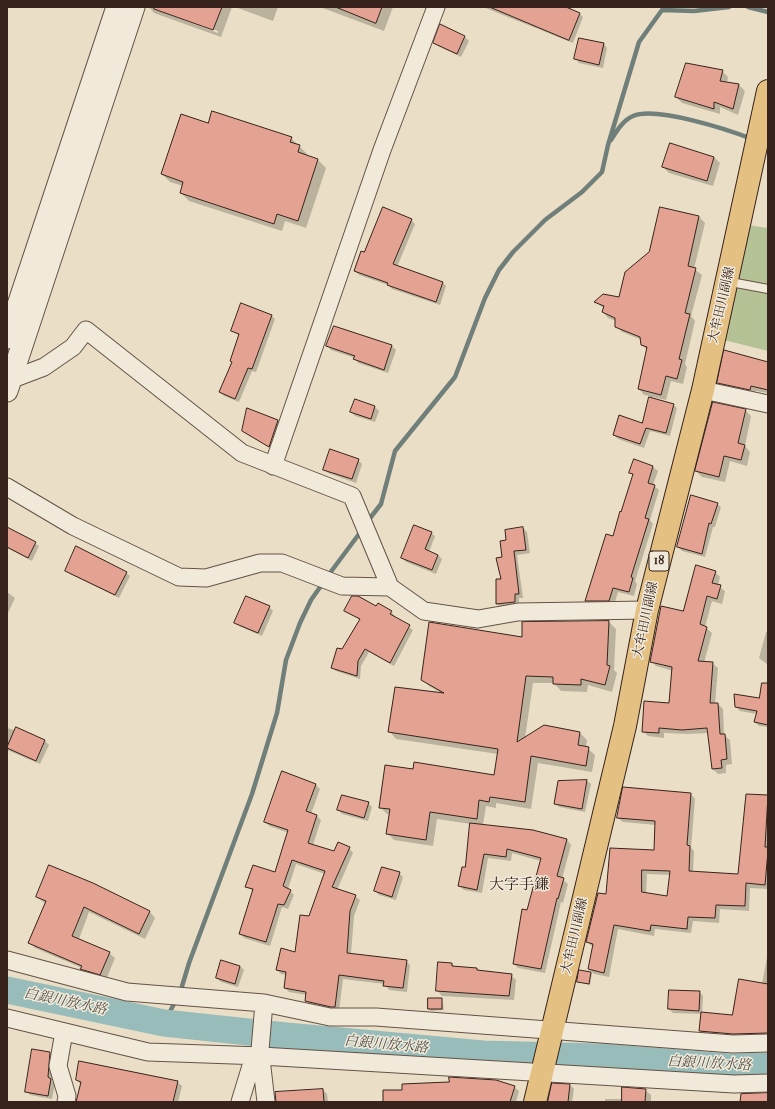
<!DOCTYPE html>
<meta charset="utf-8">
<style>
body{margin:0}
#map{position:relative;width:775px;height:1109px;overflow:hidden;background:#eadfc6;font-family:"IM FELL French Canon",serif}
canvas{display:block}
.frame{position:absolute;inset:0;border:8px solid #37231b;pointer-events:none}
</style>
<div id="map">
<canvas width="775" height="1109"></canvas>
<div class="frame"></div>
</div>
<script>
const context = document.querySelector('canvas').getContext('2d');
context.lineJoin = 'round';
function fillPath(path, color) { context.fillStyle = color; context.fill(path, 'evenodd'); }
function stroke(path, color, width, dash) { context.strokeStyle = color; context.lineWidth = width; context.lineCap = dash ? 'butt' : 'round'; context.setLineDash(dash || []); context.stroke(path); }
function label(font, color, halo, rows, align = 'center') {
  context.font = font + ' "IM FELL French Canon","Noto Serif JP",serif'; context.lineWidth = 3; context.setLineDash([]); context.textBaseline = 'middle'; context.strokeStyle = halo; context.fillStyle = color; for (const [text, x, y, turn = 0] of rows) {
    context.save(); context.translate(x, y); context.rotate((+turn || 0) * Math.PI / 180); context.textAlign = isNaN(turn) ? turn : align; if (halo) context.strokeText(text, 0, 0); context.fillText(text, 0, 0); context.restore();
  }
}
fillPath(new Path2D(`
 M748,225l20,3v123l-44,-11z`), '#b5c296');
fillPath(new Path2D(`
 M149,7l69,26v-2l-65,-24h79l-11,30 -67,-24z
 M235,7h43l-5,14z
 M320,7h73l-9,24z
 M483,7h80l17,7 3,3 -10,26z
 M441,26l24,11 4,4 -8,16 -23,-11 -4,-3z
 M604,44l3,4 -4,20 -24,-5 -3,-4z
 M722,71l6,6 -1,6 12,2 6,6 -7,24 -18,-8v7l-38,-11 -6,-6z
 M208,124l83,14 16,16v3l11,3 8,8 -20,60 -21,-7 -3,10 -93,-30 -8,-8 2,-7 -13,-4 -8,-8z
 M714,157l6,6 -7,23 -44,-13 -6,-6z
 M661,208l38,9 6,6 -11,46 8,6 -11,41 4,5 -10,43 2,3 -4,17 -12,-3 -5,19 -13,-3 -1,2 21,6 4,3 -7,28 -20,-5 -6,17 -26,-9 -4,-4 29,-11 7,-28 -6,-1 -5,-6 8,-39 -5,-5v-5l-20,-8 -6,-6v-5l-8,-3 -5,-6 1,-3 -8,-7 23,-4 31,-46z
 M411,220l4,4 -18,43 45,15 4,4 -6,19 -48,-16 -4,-4 -29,-10 -4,-4z
 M272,316l3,3 -19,53 -4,-1 -13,31 -15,-6 -4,-4 13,-29 7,-27 -8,-5z
 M334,327l58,19 4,4 -8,23 -30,-10 -3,-5 -24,-8 -3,-4z
 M768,363v30l-12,-2 -1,3 -31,-6 -6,-5z
 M355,400l20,7 4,4 -4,11 -20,-6 -4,-4z
 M248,409l30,12 4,4 -9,25 -30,-19z
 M745,410l6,6 -6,30 5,6 -3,14 -17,-5 -5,21 -23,-5 -6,-6z
 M358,460l4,4 -6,19 -28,-10 -4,-4z
 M634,460l19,7 5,4 -5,14 6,5 -9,30 3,4 -18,57 2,3 -3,12 -16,-4 -4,13h-23l-5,-4 28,-63 19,-63 -3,-2z
 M717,504l4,3 -6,20h-2l-8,30 -23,-6 -4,-4z
 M7,528l32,18 -7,15 -25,-13z
 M523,528l4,4 3,21 -13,2 6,43h-4v8l-19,1 -4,-4 12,-62z
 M431,533l4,3 -6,16 9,3 4,4 -6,15 -30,-12 -4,-4z
 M66,570l60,3 4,3 -11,22 -49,-24z
 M715,572l5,5 -2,9 7,5 -3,13 -10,-3 -7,26 7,6 -8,30h8l6,5 -3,36h3l5,5 1,26 6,5 2,24 -6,1v8l-8,1 -5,-5 -4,-36 -21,1 -24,-1v5l-16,-2 -5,-5 27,-27 3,-33 -17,-5 -5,-5 33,-48z
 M7,592l8,6 -8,17z
 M269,607l4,4 -11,25 -23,-10 -4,-4z
 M377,607l14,5 4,4 -1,2 19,12 -19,36 -25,-14 -8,14 -1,13 -24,-8 -4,-4 28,-47 -15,-9z
 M609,622l7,7 -2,41 3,3 -5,19 -24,-7 -1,7 -26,-1 -7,-8h-21l-8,55 20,-12 35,7 7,7 -1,7 9,8 -3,17 -54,-9 -7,46 -35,-6v5l-10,-2 -3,19 50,6 34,9 4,5 -9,34 6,5 -5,19 -2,-1 -16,71 -27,-5 -4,-4 27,-103 -29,-8 -1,8 -23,-3 -6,35 -18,-3 -5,-4 7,-18 5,-44 -34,-5 -4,27 -39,-6 -7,-7 3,-18 -3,-1 -7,-7 34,-37 81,6 3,-22 -102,-15 -6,-7 51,-39 -12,-7 -7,-7 101,-41v-15z
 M766,632h2v33l-9,-7z
 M768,700v27l-9,-1 -4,-4 2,-8 -17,-3 -4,-4z
 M7,728l8,2 1,-1 29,12 4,4 -9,19 -33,-14z
 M282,772l34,13 4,4 -9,25 6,2 4,4 -8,25 22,7 14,-4 4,5 -16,37 18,6 5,4 -6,16 -3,38 55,7 4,4 -3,27 -18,-2 -4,-6 -42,-5 -4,32 -29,-5 -4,-5 1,-6 -18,-3 -4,-4 2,-13 -6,-1 -4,-4 19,-17 29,-79 -29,-10 -8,25 6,6 -6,14 -6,-2 -12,39 -26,-8 -4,-5 13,-42 -7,-5 30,-13 13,-40 -20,-7 -4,-4z
 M587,781l4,3 -6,28 -26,-5 -4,-4z
 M691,794l4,5 -4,49 3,3 -1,21 46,3 8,-80 21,1v93l-18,-1 -1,23 -29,-2 -1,14 -26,-2 -2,12 -36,-4 -1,7 -36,-7 -9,48 -15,-3 -5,-5 4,-22 -6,-5 20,-46 48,-45 1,-26 -33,-3 -5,-4zM647,874l24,1 -3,22 -22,-4z
 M368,803l4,4 -4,14 -26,-7 -3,-4z
 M399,873l4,4 -7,23 -17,-5 -4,-4z
 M93,883l57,29 5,6 -10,21 -56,-27 -10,27 30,14 6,5 -9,22 -19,-5 -5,-7 -47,-20 -6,-6 17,-38 -9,-7z
 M768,952v85l-63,-2 -5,-4 2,-17 -29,-1 -4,-4 30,-17 4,4 -1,17 31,3 29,-32z
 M452,964l3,3 56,8 5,5 -2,20 -72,-4 -5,-6z
 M240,966l4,4 -6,17 -17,-5 -4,-4z
 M580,971l12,2 -2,12 -12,-3z
 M442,999l2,11 -13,1 -2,-2z
 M50,1053l4,4 -2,24 3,3 -3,15 -22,-4 -4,-4z
 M77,1080l100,2 5,4 -4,16h-101l4,-17z
 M553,1084l17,1 4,4 -2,13h-22z
 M514,1087l5,4 -3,11h-132z
 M323,1090l4,4 1,8h-51z
 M645,1090l6,5v7h-46v-3h18z`), '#0003');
stroke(new Path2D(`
 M748,7l20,5
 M611,140c5,-8 12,-20 22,-24 23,-10 96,14 119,23
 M367,522l14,-18 14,-53 60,-74 30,-79 14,-28 14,-18 32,-32 37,-28 20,-20 6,-27 31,-103 23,-32 32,1 35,-4
 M327,577l35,-47
 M180,993l9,-30 63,-169 25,-81 9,-53 14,-37 11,-23 12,-17
 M164,1023l12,-23`), '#717f7a', 4.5);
stroke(new Path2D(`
 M7,990l157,33 122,13 197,18 118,3 129,10 38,-1`), '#98bcba', 27);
const building = new Path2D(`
 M154,7h68l-9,23 -59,-21z
 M336,7h46l-6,16z
 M490,7h76l14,6 -11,27z
 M440,24l25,12 -8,18 -24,-11z
 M579,38l25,5 -5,22 -25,-6z
 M686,63l37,7 -3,11 19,3 -6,25 -19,-7v7l-39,-12z
 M212,111l80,26 -2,5 10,3 -2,7 20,7 -20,62 -21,-7 -3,10 -94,-31 3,-11 -22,-8 20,-60 27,9z
 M670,143l44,14 -7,24 -45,-14z
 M383,207l29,12 -19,45 50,18 -7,20 -49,-17 1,-2 -34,-12 7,-20 3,1z
 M660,207l39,9 -11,50 8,2 -11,45 5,1 -11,45 3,1 -5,19 -11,-3 -5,19 -23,-6 9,-42 -6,-2 -1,-8 -25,-10v-9l-13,-6 2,-6 -10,-4 9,-8 16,3 6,-25 24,-20z
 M241,303l31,12 -20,54 -4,-1 -13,31 -16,-7 13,-30 -2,-1 9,-27 -8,-3z
 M334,326l58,19 -8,25 -31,-11 2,-3 -29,-10z
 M724,350l44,12v28l-17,-4 -1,4 -33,-7z
 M649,397l25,7 -8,29 -20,-5 -6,16 -27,-9 6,-20 23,8z
 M355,399l20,7 -4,13 -21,-7z
 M713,402l33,7 -8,34 7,2 -4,15 -17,-4 -5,21 -24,-6z
 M247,408l31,12 -9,27 -27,-16z
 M330,449l29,10 -7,20 -29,-9z
 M634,459l19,7 -5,17 7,2 -10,33 4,1 -18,58 2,1 -4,14 -16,-4 -4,13h-24l21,-67 7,2 7,-25 1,1 12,-38 -4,-1z
 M691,495l27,8 -7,21 -2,-1 -7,31 -25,-7z
 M414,525l18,7 -7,17 13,6 -6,15 -31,-12z
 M7,527l29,15 -8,16 -21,-11z
 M523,527l3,23 -12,1 5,43h-4v8l-19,2v-25h5l-5,-21 6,-1 -2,-16 6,-1 -1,-10z
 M76,546l51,26 -12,23 -50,-24z
 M696,565l20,6 -4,12 9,2 -4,14 -10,-3 -7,28 7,3 -9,34 15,1 -3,41h8l2,31h5l2,25 -6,1 1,8 -10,1 -5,-41 -25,2 -23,-2v5l-17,-1 2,-31 25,2 3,-36 -22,-5 11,-56 22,5z
 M246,596l24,10 -12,27 -24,-10z
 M352,596h6l18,10 2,-3 14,8 -2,3 20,11 -20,38 -25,-14 -7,12 -1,15 -26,-8 6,-20 5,1 18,-30 -16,-8z
 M609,621l-2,44 3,1 -5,19 -24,-6v6l-28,-1v-7l-27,-1 -9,66 27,-17 36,7 -2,13 11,2 -3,19 -55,-10 -6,46 -35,-5 -1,5 -10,-2 -2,19 -47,-7 -4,28 -40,-6 4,-25 -11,-1 6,-43 28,4 1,-7 80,13 4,-26 -110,-17 7,-45 49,6 -23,-13 8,-58 93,15v-15z
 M762,683h6v42l-14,-3 3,-11 -22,-4 -1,-13 25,4z
 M16,727l29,13 -9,21 -29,-13z
 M282,771l34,13 -10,27 11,4 -9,28 26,8 4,-9 12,5 -18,40 24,8 -6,16 -3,42 60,7 -4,28 -20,-2 1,-5 -45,-6 -4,32h-4l-26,-6 1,-9 -22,-4 2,-16 -10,-2 5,-22 14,4 5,-37 9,1 16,-45 -33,-11 -9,26 8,4 -7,15 -6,-1 -12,38 -27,-8 14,-45 -8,-2 8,-22 22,7 13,-42 -24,-8z
 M587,780l-5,29 -28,-5 4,-23z
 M623,787l68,6 -4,52 3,1 -1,25 49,3 8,-80 22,1 -3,52h3v4l-3,34 -19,-2 -1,23 -29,-1 -1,13 -27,-1 -1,12 -36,-4 -1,6 -36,-6 -10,48 -16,-4 5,-25 -7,-2 12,-49 8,1 4,-46 44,2 1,-29 -38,-3zM642,870l28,1 -3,25 -25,-4z
 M342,795l27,7 -5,16 -27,-8z
 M470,823l63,7 34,9 -10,37 7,2 -6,21 -1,-1 -16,71 -28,-5 9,-55 5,1 14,-52 -34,-9 -1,8 -22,-3 -7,36 -19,-4 4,-19h3z
 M49,865l44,18 57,28 -11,23 -55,-27 -12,29 38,16 -10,23 -20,-6 2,-3 -54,-23 18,-42 -10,-4z
 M382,867l18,5 -8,25 -18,-6z
 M221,960l19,6 -5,18 -19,-6z
 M438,962l14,1v3l25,2v2l35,4 -3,22 -73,-5z
 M579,970l12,2 -2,12 -12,-2z
 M739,979l29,5v49l-35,1 -34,-3 2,-19 31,3z
 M669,990l31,1 -1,20 -31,-2z
 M428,998h14v11h-14z
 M32,1049l18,3 -2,25 3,2 -3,17 -23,-4z
 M79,1061l99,20 -5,21h-97l5,-20 -5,-2z
 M449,1077l47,3 19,6 -5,16h-127v-12h19v-6l47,-2z
 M552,1083l18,1 -2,18h-20z
 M622,1087l24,2 -1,13h-23z
 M323,1089l1,13h-48l-1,-10z
 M768,1093v9h-28l1,-8z`);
fillPath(building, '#e4a292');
stroke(building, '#37231b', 1);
const service = new Path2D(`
 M736,283l32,6`);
const minor = new Path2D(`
 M7,381l37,-14 29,-20 13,-17 156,123 110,43 38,91
 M703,390l65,14
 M273,466l109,-316 54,-143
 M7,487l66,39 106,51 27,1 54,-15h22l60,23 48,1 34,24 54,8 40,-7 129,-2
 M7,960l120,32 137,11 66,14h46l357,27 35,-1
 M264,1003l-4,47 6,52
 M7,1018l141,34 113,4 473,28 34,-1
 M64,1032l-6,34 9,30 -1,6
 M240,1102l14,-46`);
const tertiary = new Path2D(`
 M7,338l110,-331
 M7,391l127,-384`);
const primary = new Path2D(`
 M535,1102l90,-376 22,-116 56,-220 65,-299`);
stroke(service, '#645246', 10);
stroke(minor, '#645246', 19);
stroke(tertiary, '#645246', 23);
stroke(primary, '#37231b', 24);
stroke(service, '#f1eada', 8);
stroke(minor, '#f1eada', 17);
stroke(tertiary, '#f1eada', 21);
stroke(primary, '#e5c083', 22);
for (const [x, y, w] of [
 [659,561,20]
]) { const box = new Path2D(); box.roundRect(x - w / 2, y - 10, w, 20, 3); context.fillStyle = '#f1eada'; context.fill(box); stroke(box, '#37231b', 1); }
label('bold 12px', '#37231b', null, [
 ["18",659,561]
]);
label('13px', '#37231b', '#f1eada', [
 ["大牟田川副線",722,305,-77],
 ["大牟田川副線",646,620,-78],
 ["大牟田川副線",575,936,-77]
]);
label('italic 14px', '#54514b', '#f1eada', [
 ["白銀川放水路",65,1002,12],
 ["白銀川放水路",386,1045,5],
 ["白銀川放水路",709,1064,3]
]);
label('15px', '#37231b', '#f1eada', [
 ["大字手鎌",519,885]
]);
</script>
